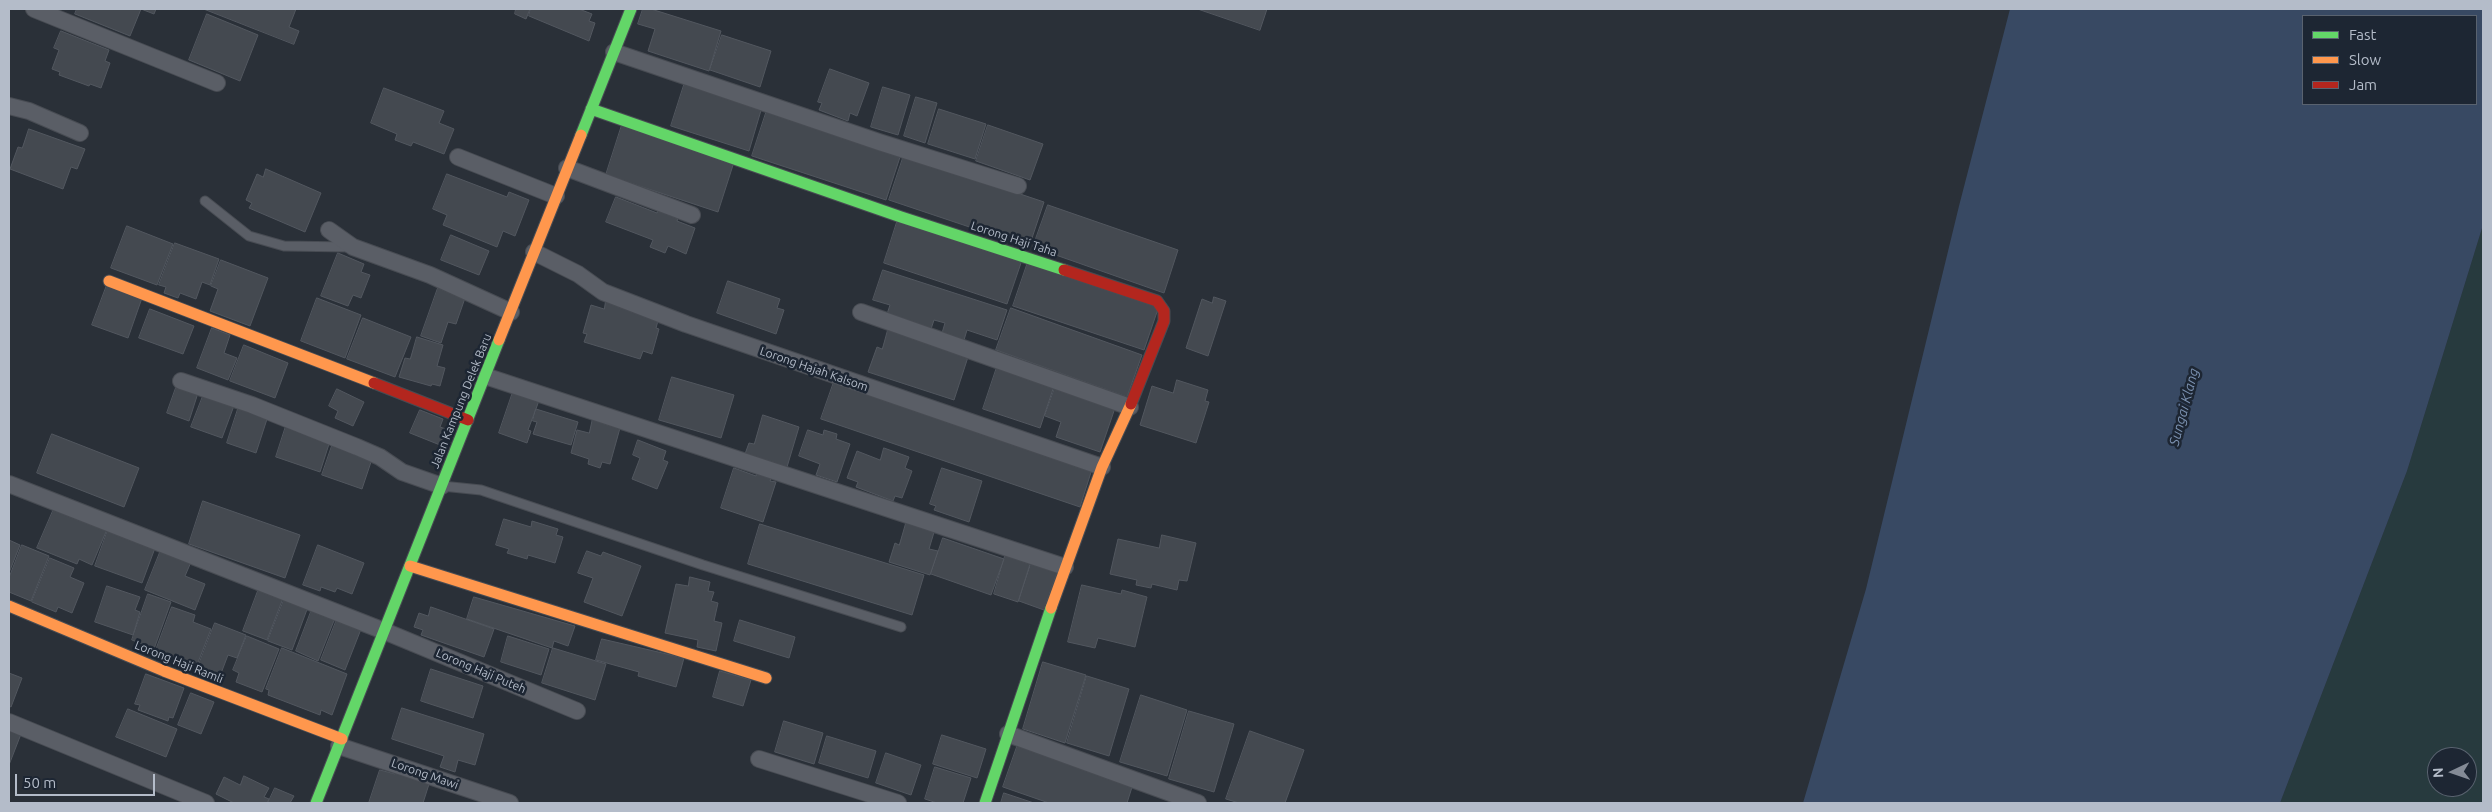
<!DOCTYPE html>
<style>
body{margin:0}
#map{position:relative;width:2492px;height:812px;overflow:hidden;background:#2a3038;font-family:Ubuntu,sans-serif}
canvas{display:block}
.frame{position:absolute;inset:0;border:10px solid #b4bcc9;pointer-events:none}
.legend{position:absolute;left:2302px;top:15px;width:175px;height:90px;box-sizing:border-box;background:#1d2633;border:1px solid #59626f;margin:0;padding:6px 9px;list-style:none;font-size:15px;color:#b4bcc9}
.legend li{display:flex;align-items:center;gap:10px;height:25px}
.legend b{width:25px;border:1px solid #59626f}
.north{position:absolute;left:2427px;top:747px;width:50px;height:50px;box-sizing:border-box;background:#1d2633;border:1px solid #59626f;border-radius:50%;rotate:267deg;font-size:14px;font-weight:700;line-height:20px;text-align:center;color:#b4bcc9}
.north::after{content:'';display:block;margin:auto;width:18px;height:22px;background:#848b96;clip-path:polygon(50% 0,100% 100%,50% 72%,0 100%)}
.scale{position:absolute;left:15px;top:774px;width:140px;height:22px;box-sizing:border-box;border:2px solid #b4bcc9;border-top:0;padding-left:6px;font-size:15px;line-height:18px;white-space:nowrap;color:#b4bcc9;-webkit-text-stroke:4px #1d2633;paint-order:stroke}
</style>
<div id="map">
<canvas width="2492" height="812"></canvas>
<div class="frame"></div>
<ul class="legend">
<li><b style="height:6px;background:#63d668"></b>Fast</li>
<li><b style="height:6px;background:#ff974d"></b>Slow</li>
<li><b style="height:6px;background:#b3261e"></b>Jam</li>
</ul>
<div class="north">N</div>
<div class="scale">50 m</div>
</div>
<script>
const context = document.querySelector('canvas').getContext('2d');
context.lineJoin = 'round';
function fillPath(path, color) { context.fillStyle = color; context.fill(path, 'evenodd'); }
function stroke(path, color, width, dash) { context.strokeStyle = color; context.lineWidth = width; context.lineCap = dash ? 'butt' : 'round'; context.setLineDash(dash || []); context.stroke(path); }
function label(font, color, halo, rows, align = 'center') {
  context.font = font + ' Ubuntu,sans-serif'; context.lineWidth = 5; context.setLineDash([]); context.textBaseline = 'middle'; context.strokeStyle = halo; context.fillStyle = color; for (const [text, x, y, turn = 0] of rows) {
    context.save(); context.translate(x, y); context.rotate((+turn || 0) * Math.PI / 180); context.textAlign = isNaN(turn) ? turn : align; if (halo) context.strokeText(text, 0, 0); context.fillText(text, 0, 0); context.restore();
  }
}
fillPath(new Path2D(`
 M2483,225v578h-203l127,-332zM2437,757h30v30h-30z`), '#273a3e');
fillPath(new Path2D(`
 M2010,9h473v216l-76,246 -127,332h-477l63,-214 93,-383zM2303,16h173v88h-173z`), '#384963');
const building = new Path2D(`
 M77,9h79l-2,5 -13,-5 -11,27 -55,-22z
 M204,9h92l-7,18 10,4 -5,13z
 M516,9h14l-4,10 -11,-5z
 M531,9h48l13,5 -3,7 6,2 -6,18 -60,-25z
 M643,9h8l70,22 -12,40 -61,-20 7,-22 -17,-5z
 M1198,9h69l-7,21z
 M207,14l51,21 -18,46 -51,-21z
 M61,31l48,19 -4,11 5,2 -9,25 -11,-4 -1,2 -30,-11 1,-3 -8,-3 7,-19 -5,-2z
 M722,35l49,16 -11,36 -50,-17z
 M830,69l39,14 -12,33 -7,-3 -2,8 -29,-11 3,-7 -4,-1z
 M685,82l77,25 -13,44 -78,-25z
 M883,87l27,8 -12,40 -27,-8z
 M384,88l60,23 -5,12 15,6 -10,25 -31,-12 -2,4 -16,-6 2,-6 -26,-11z
 M916,97l21,6 -12,40 -21,-7z
 M939,109l47,15 -11,35 -47,-15z
 M767,110l134,44 -15,46 -134,-44z
 M622,125l112,37 -16,50 -112,-37z
 M988,125l55,19 -13,36 -54,-19z
 M29,129l56,20 -8,20 -6,-2 -8,22 -53,-20 8,-22 4,1z
 M904,155l140,47 -15,45 -140,-47z
 M266,169l55,24 -16,39 -56,-24 3,-5 -6,-3 11,-26 6,3z
 M447,174l60,23 2,-5 20,8 -14,36 -12,-5 -6,16 -54,-22 4,-10 -14,-6z
 M616,197l41,16 3,-7 20,7 -3,8 18,7 -9,26 -18,-8 -3,7 -15,-6 3,-7 -47,-18z
 M1048,205l130,45 -14,43 -131,-46z
 M898,219l124,41 -15,44 -123,-41z
 M127,226l46,18 -16,41 -46,-17z
 M451,235l38,16 -10,24 -38,-15z
 M175,243l44,16 -9,26 -8,-3 -6,17 -16,-6 -2,5 -14,-5 2,-6 -7,-2z
 M338,253l26,11 -3,8 9,3 -9,23 -8,-3 -5,11 -27,-10z
 M221,260l47,18 -18,48 -40,-15 8,-22 -7,-3z
 M1028,262l131,44 -15,44 -131,-44z
 M883,270l124,40 -10,30 -30,-10 -3,10 -22,-7 3,-10 -11,-3 -3,9 -44,-15 3,-9 -17,-5z
 M728,281l52,18 -3,9 7,2 -8,24 -59,-21z
 M107,285l35,13 -14,40 -36,-13z
 M438,288l27,10 -9,26 -8,-2 -7,21 -20,-7z
 M1214,297l12,4 -18,55 -22,-8 16,-49 10,4z
 M317,298l44,17 -16,43 -44,-17z
 M606,301l53,16 -3,11 3,1 -7,25 -9,-3 -3,8 -56,-17 3,-8 -4,-1 8,-28 13,4z
 M1011,308l131,47 -15,42 -131,-47z
 M150,309l44,17 -11,28 -44,-16z
 M363,318l48,19 -16,40 -48,-18z
 M212,328l18,7 -6,18 13,5 -9,22 -31,-12z
 M888,330l80,27 -14,43 -86,-28 9,-25 5,2z
 M417,337l26,8 -6,21 8,2 -5,18 -8,-2 -1,2 -32,-9 6,-19 5,1z
 M244,345l44,18 -13,35 -45,-17z
 M997,367l57,19 -14,42 -57,-19z
 M672,377l62,18 -13,43 -62,-18z
 M835,379l258,87 -13,41 -259,-88z
 M1177,380l31,10 -3,11 4,1 -13,41 -56,-18 12,-39 21,7z
 M177,385l21,8 -9,28 -22,-8z
 M1055,388l60,20 -15,44 -44,-15 5,-15 -16,-6z
 M337,389l27,13 -11,24 -18,-8 3,-7 -9,-5z
 M514,389l26,9 -12,32 3,1 -4,12 -28,-10z
 M205,391l30,12 -13,35 -31,-11z
 M239,406l29,10 -12,37 -29,-10z
 M536,409l42,13 -7,23 -38,-11 4,-12 -4,-1z
 M420,410l23,9 -3,8 6,2 -6,16 -30,-12z
 M763,415l36,12 -12,40 -42,-13 4,-11 5,1z
 M593,418l11,3v3l16,4 -10,36 -8,-2 -2,6 -12,-4 1,-5 -18,-6 6,-23 12,3z
 M286,426l44,15 -10,31 -44,-15z
 M808,430l15,5 1,-5 13,4 -1,5 14,5 -13,38 -21,-7 4,-11 -21,-8z
 M52,434l87,34 -15,39 -87,-34z
 M638,440l28,11 -3,9 5,2 -11,27 -25,-10 8,-21 -7,-3z
 M333,443l40,13 -11,33 -40,-14z
 M884,448l25,9 -4,11 7,3 -10,27 -7,-2 -2,5 -37,-14 2,-5 -11,-4 10,-27 23,9z
 M734,468l22,8 2,-6 14,5 -2,6 6,1 -13,40 -42,-14z
 M942,468l40,13 -13,41 -35,-12 2,-4 -6,-2z
 M203,501l97,34 -15,43 -96,-34z
 M56,504l52,23 -16,38 -13,-6 -2,5 -40,-16z
 M504,519l27,8 1,-6 26,8 -2,6 7,2 -8,26 -27,-8 -1,4 -20,-6 2,-4 -13,-4z
 M907,520l28,9 -6,20 9,2 -8,24 -41,-13 6,-19 4,2z
 M760,524l164,51 -12,40 -164,-51z
 M108,530l47,18 -13,35 -47,-17z
 M1162,535l34,8 -9,38 -8,-1 -2,10 -25,-6 -1,4 -15,-3 1,-5 -27,-6 8,-35 41,9z
 M943,538l61,21 -13,36 -60,-21z
 M9,540l11,5 -11,28z
 M22,545l27,11 -18,45 -22,-9v-14z
 M318,545l46,18 -12,31 -15,-6 -2,4 -14,-5 -1,4 -17,-6z
 M161,550l30,12 -6,14 20,8 -10,26 -50,-20z
 M587,551l14,5 2,-4 38,14 -19,50 -38,-14 9,-24 -15,-5z
 M1006,553l25,8 -13,41 -24,-8z
 M50,558l24,10 -4,9 14,6 -12,30 -14,-6 -2,5 -24,-10z
 M1032,561l26,9 -14,40 -25,-9z
 M690,577l20,5 -2,9 6,1 -3,9 7,2 -4,18 8,2 -6,28 -19,-4 1,-7 -33,-7 11,-49 12,2z
 M261,583l24,10 -18,47 -24,-9z
 M1082,585l39,9 1,-4 25,7 -12,50 -37,-9 -3,10 -27,-6z
 M107,586l33,11 -5,13 5,2 -7,23 -38,-13z
 M148,594l23,8 -17,47 -22,-9z
 M286,595l23,9 -17,46 -24,-9z
 M474,597l101,29 -7,20 -14,-5 -2,7 -85,-29z
 M314,604l23,9 -19,48 -22,-10z
 M172,607l23,8 -2,7 18,7 -14,36 -41,-15z
 M431,607l63,22 -10,28 -63,-22 2,-5 -9,-3 5,-14 9,3z
 M339,614l24,10 -18,46 -24,-10z
 M740,620l55,17 -6,21 -55,-17z
 M215,623l31,12 -9,23 -9,-3 -8,21 -22,-9z
 M247,636l32,13 -17,43 -26,-10 3,-9 -6,-3z
 M508,636l41,13 -8,26 -40,-13z
 M602,639l82,19 -8,29 -38,-11 1,-4 -43,-12z
 M282,648l65,26 -15,41 -11,-5 -1,5 -52,-20 1,-5 -3,-1z
 M553,648l53,16 -11,36 -53,-17z
 M1043,662l43,13 -21,68 -42,-14z
 M431,669l52,17 -10,32 -52,-17z
 M720,671l31,9 -8,26 -30,-9z
 M9,673l13,5 -11,29 -2,-1z
 M146,674l38,14 -11,30 -4,-1 -1,4 -30,-11 2,-5 -5,-1z
 M1087,676l42,13 -20,67 -42,-13z
 M191,693l23,9 -13,32 -23,-9z
 M1141,695l46,15 -20,66 -47,-14z
 M402,708l82,26 -9,31 -17,-5 -3,12 -15,-5 4,-11 -52,-17z
 M128,709l49,20 -11,28 -50,-20z
 M1189,711l45,13 -20,68 -45,-13z
 M784,721l39,12 -9,31 -39,-12z
 M9,729l12,5 -12,31z
 M1250,731l54,19 -19,53h-46l-13,-4z
 M942,735l44,14 -9,29 -44,-14z
 M827,736l49,15 -8,27 -49,-15z
 M1018,744l115,40 -6,19h-78l-46,-16z
 M886,753l35,12 -10,30 -35,-12z
 M935,767l36,11 -8,25h-26l-12,-4z
 M380,770l15,4 1,-4 34,11 -7,22h-54z
 M244,776l25,12 -5,9 5,2 -2,4h-33l-18,-9 8,-17 16,8z
 M275,788l19,8 -4,7h-22z
 M1004,793l30,10h-33z`);
fillPath(building, '#444950');
stroke(building, '#52575f', 1);
const lane = new Path2D(`
 M205,201l44,35 35,10 66,1
 M442,486l39,4 222,75 198,62`);
const street = new Path2D(`
 M34,9l183,74
 M614,52l265,90 139,44
 M9,106l20,5 51,22
 M458,157l98,39
 M567,168l125,47
 M329,230l24,17 77,28 81,37
 M534,252l44,22 25,18 83,32 416,143
 M861,312l269,95
 M485,376l580,191
 M181,381l71,24 105,42 23,10 22,15 40,14
 M9,484l375,147 193,80
 M9,722l197,81
 M1008,734l190,69
 M339,746l171,57
 M759,759l139,44`);
const fast = new Path2D(`
 M591,109l310,108 163,53
 M581,135l50,-126
 M316,803l183,-463
 M985,803l66,-195`);
const slow = new Path2D(`
 M109,281l265,102
 M499,340l82,-205
 M410,566l356,112
 M9,606l155,65 178,68
 M1051,608l51,-141 29,-63`);
const jam = new Path2D(`
 M1064,270l93,31 7,10v10l-33,83
 M374,383l94,37`);
stroke(lane, '#484c53', 11);
stroke(street, '#484c53', 18);
stroke(fast, '#484c53', 13);
stroke(slow, '#484c53', 13);
stroke(jam, '#484c53', 13);
stroke(lane, '#5a5e66', 9);
stroke(street, '#5a5e66', 16);
stroke(fast, '#63d668', 11);
stroke(slow, '#ff974d', 11);
stroke(jam, '#b3261e', 11);
label('12px', '#b4bcc9', '#1d2633', [
 ["Lorong Haji Taha",1014,239,18],
 ["Lorong Hajah Kalsom",814,369,19],
 ["Jalan Kampung Delek Baru",461,401,-68],
 ["Lorong Haji Ramli",179,662,22],
 ["Lorong Haji Puteh",481,671,23],
 ["Lorong Mawi",425,774,19]
]);
label('italic 14px', '#7c92b1', '#1d2633', [
 ["Sungai Klang",2184,407,-75]
]);
</script>
